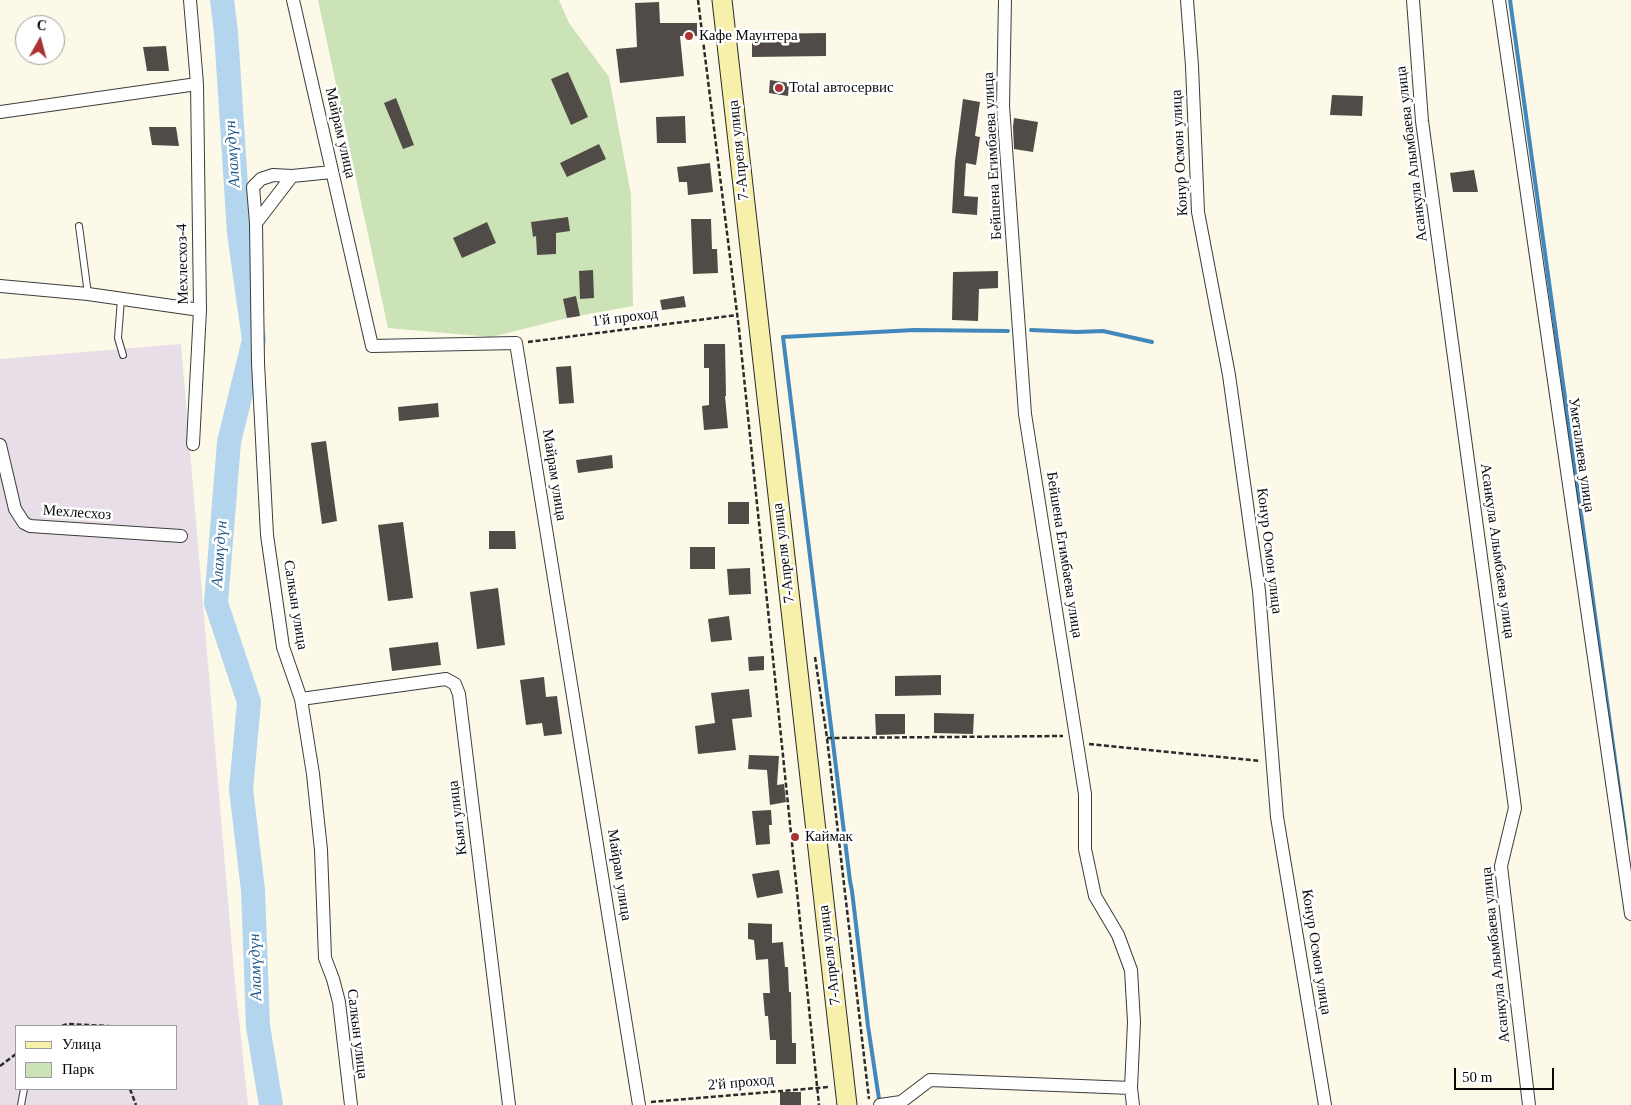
<!DOCTYPE html>
<meta charset="utf-8">
<style>
body{margin:0}
#map{position:relative;width:1631px;height:1105px;overflow:hidden;background:#fcf9e8;font-family:Georgia,serif}
canvas{display:block}
.legend{position:absolute;left:15px;top:1025px;width:162px;height:65px;box-sizing:border-box;background:#fff;border:1px solid #9d9d9d;margin:0;padding:6px 9px;list-style:none;font-size:15px;color:#090909}
.legend li{display:flex;align-items:center;gap:10px;height:25px}
.legend b{width:25px;border:1px solid #9d9d9d}
.north{position:absolute;left:15px;top:15px;width:50px;height:50px;box-sizing:border-box;background:#fff;border:1px solid #9d9d9d;border-radius:50%;rotate:7deg;font-size:14px;font-weight:700;line-height:20px;text-align:center;color:#090909}
.north::after{content:'';display:block;margin:auto;width:18px;height:22px;background:#a93234;clip-path:polygon(50% 0,100% 100%,50% 72%,0 100%)}
.scale{position:absolute;left:1454px;top:1068px;width:100px;height:22px;box-sizing:border-box;border:2px solid #090909;border-top:0;padding-left:6px;font-size:15px;line-height:18px;white-space:nowrap;color:#090909;-webkit-text-stroke:4px #fff;paint-order:stroke}
</style>
<div id="map">
<canvas width="1631" height="1105"></canvas>
<ul class="legend">
<li><b style="height:6px;background:#f6f0aa"></b>Улица</li>
<li><b style="height:14px;background:#cce2b7"></b>Парк</li>
</ul>
<div class="north">С</div>
<div class="scale">50 m</div>
</div>
<script>
const context = document.querySelector('canvas').getContext('2d');
context.lineJoin = 'round';
function fillPath(path, color) { context.fillStyle = color; context.fill(path, 'evenodd'); }
function stroke(path, color, width, dash) { context.strokeStyle = color; context.lineWidth = width; context.lineCap = dash ? 'butt' : 'round'; context.setLineDash(dash || []); context.stroke(path); }
function label(font, color, halo, rows, align = 'center') {
  context.font = font + ' Georgia,serif'; context.lineWidth = 5; context.setLineDash([]); context.textBaseline = 'middle'; context.strokeStyle = halo; context.fillStyle = color; for (const [text, x, y, turn = 0] of rows) {
    context.save(); context.translate(x, y); context.rotate((+turn || 0) * Math.PI / 180); context.textAlign = isNaN(turn) ? turn : align; if (halo) context.strokeText(text, 0, 0); context.fillText(text, 0, 0); context.restore();
  }
}
fillPath(new Path2D(`
 M181,344l53,628 14,133h-248v-746zM16,1026h160v63h-160z`), '#e7dee8');
fillPath(new Path2D(`
 M318,0h241l10,23 40,54 22,118 2,111 -66,12 -76,19 -103,-9z`), '#cce2b7');
stroke(new Path2D(`
 M1510,0l116,839
 M1031,330l46,2 26,-1 49,11
 M879,1099l-11,-73 -16,-135 -2,-10 -67,-544 131,-7 94,1`), '#4288bd', 4);
stroke(new Path2D(`
 M222,0l4,32 13,201 15,107 -25,102 -13,161 33,99 -8,87 12,101 5,136 13,79`), '#b3d6ee', 24);
fillPath(new Path2D(`
 M659,2l1,21h37v13h-17l4,40 -64,7 -4,-34 21,-2 -2,-44z
 M826,33v23l-74,1v-23z
 M166,46l3,25h-22l-4,-24z
 M568,72l20,45 -17,8 -20,-46z
 M770,80l19,3 -1,13 -19,-3z
 M1332,95l31,1 -1,20 -32,-1z
 M396,98l18,47 -11,4 -19,-46z
 M963,99l17,3 -5,34 5,1 -4,28 -10,-2 -2,33 14,1 -1,18 -25,-2 3,-52z
 M685,116l1,27h-29l-1,-26z
 M1014,118l24,4 -5,30 -19,-3 -1,-22z
 M149,127h27l3,19 -27,-1z
 M599,144l7,15 -39,18 -7,-14z
 M710,163l3,29 -25,3 -1,-13h-8l-2,-15z
 M1474,170l4,22h-25l-3,-19z
 M568,217l2,14 -14,2v21l-19,1 -1,-19 -3,1 -2,-15z
 M691,219h20l1,30h5l1,24 -25,1z
 M487,222l9,21 -34,15 -9,-20z
 M593,270l1,28 -14,1 -1,-28z
 M998,271v17l-19,1 -1,32 -26,-1 1,-48z
 M576,296l4,20 -13,2 -4,-19z
 M684,296l2,11 -24,3 -2,-10z
 M704,344h21l1,52h-1l3,32 -24,2 -2,-24 7,-1v-37h-5z
 M571,366l3,37 -15,1 -3,-37z
 M438,403l1,14 -40,4 -1,-14z
 M326,441l11,80 -15,3 -11,-81z
 M612,455l1,13 -35,5 -2,-13z
 M728,502h21v22h-21z
 M403,522l10,76 -25,3 -10,-76z
 M489,531h26l1,18h-27z
 M690,547h25v22h-25z
 M750,568l1,26 -22,1 -2,-26z
 M498,588l7,57 -28,4 -7,-57z
 M729,616l3,24 -21,2 -3,-23z
 M438,642l3,23 -49,6 -3,-23z
 M764,656v14l-15,1 -1,-14z
 M941,675v20l-46,1v-20z
 M544,677l2,20 11,-1 5,38 -18,2 -2,-13 -16,2 -6,-45z
 M749,689l3,28 -20,2 4,31 -38,4 -3,-28 20,-3 -4,-30z
 M934,713l40,1 -1,20 -39,-1z
 M875,714h30v20l-29,1z
 M749,755l30,1 -2,29 7,-1 2,18 -16,3 -3,-35 -19,-1z
 M771,810l1,15h-3l1,19 -14,1 -4,-34z
 M779,870l4,23 -26,5 -5,-24z
 M748,923l24,1v19l11,-1 2,25h3l1,25h2l1,51h4v21h-20v-24h-6l-2,-24h-3l-2,-23h7l-2,-34 -12,1 -2,-20 -6,-1z
 M780,1092h21v13h-21z`), '#514b47');
const lane = new Path2D(`
 M79,226l9,68
 M121,299l-3,39 5,17
 M21,1105l3,-16`);
const street = new Path2D(`
 M190,0l7,84 3,226 -7,134
 M293,0l79,346 144,-3 123,762
 M1005,0l-2,106 22,308 60,380v55l10,47 23,39 13,35 3,52 -3,66 2,17
 M1187,0l5,66 6,146 31,163 30,216 18,226 48,288
 M1413,0l9,121 93,687 -14,58 28,239
 M1499,0l132,914
 M0,112l197,-28
 M332,172l-40,4 -19,-1 -12,4 -8,8 3,36 2,140 9,172 16,112 18,52 12,75 8,76 4,108 8,21 6,23 12,103
 M256,223l36,-47
 M0,286l88,8 112,16
 M0,445l15,64 9,14 6,3 151,10
 M301,699l145,-20 9,5 4,10 50,411
 M880,1105l21,-3 29,-22 201,8`);
const secondary = new Path2D(`
 M722,0l125,1105`);
stroke(lane, '#3c3c3c', 8);
stroke(street, '#3c3c3c', 14);
stroke(secondary, '#2b2b2b', 21);
stroke(new Path2D(`
 M698,0l41,329 80,776
 M528,342l209,-27
 M815,657l12,81 42,361
 M827,738l236,-2
 M1089,744l171,17
 M62,1026l5,-2 42,2
 M0,1066l16,-12
 M130,1089l6,16
 M651,1102l178,-15`), '#2b2b2b', 2.5, [5, 2.5]);
stroke(lane, '#fff', 6);
stroke(street, '#fff', 12);
stroke(secondary, '#f6f0aa', 19);
for (const [x, y, r, color] of [
 [689,36,5,"#a93234"],
 [779,88,5,"#a93234"],
 [795,837,5,"#a93234"]
]) { const dot = new Path2D(); dot.arc(x, y, r, 0, 2 * Math.PI); context.fillStyle = color; context.fill(dot); stroke(dot, '#fff', 2); }
label('15px', '#090909', '#fff', [
 ["Кафе Маунтера",699,36],
 ["Total автосервис",789,88],
 ["Каймак",805,837]
], 'left');
label('15px', '#090909', '#fff', [
 ["Майрам улица",340,133,77],
 ["7-Апреля улица",739,150,-96],
 ["Конур Осмон улица",1180,153,-93],
 ["Асанкула Алымбаева улица",1412,154,-97],
 ["Бейшена Егимбаева улица",993,156,-93],
 ["Мехлесхоз-4",183,264,-91],
 ["1'й проход",625,318,-7],
 ["Уметалиева улица",1581,455,82],
 ["Майрам улица",554,475,81],
 ["Мехлесхоз",77,513,4],
 ["Конур Осмон улица",1269,551,83],
 ["Асанкула Алымбаева улица",1497,551,82],
 ["7-Апреля улица",784,553,-97],
 ["Бейшена Егимбаева улица",1064,555,81],
 ["Салкын улица",295,605,81],
 ["Кыял улица",458,818,-97],
 ["Майрам улица",619,875,81],
 ["Конур Осмон улица",1316,952,81],
 ["7-Апреля улица",830,955,-97],
 ["Асанкула Алымбаева улица",1496,955,-96],
 ["Салкын улица",357,1034,83],
 ["2'й проход",741,1083,-5]
]);
label('italic 16px', '#225a8c', '#fff', [
 ["Аламүдүн",233,154,-94],
 ["Аламүдүн",220,554,-86],
 ["Аламүдүн",256,967,-92]
]);
</script>
